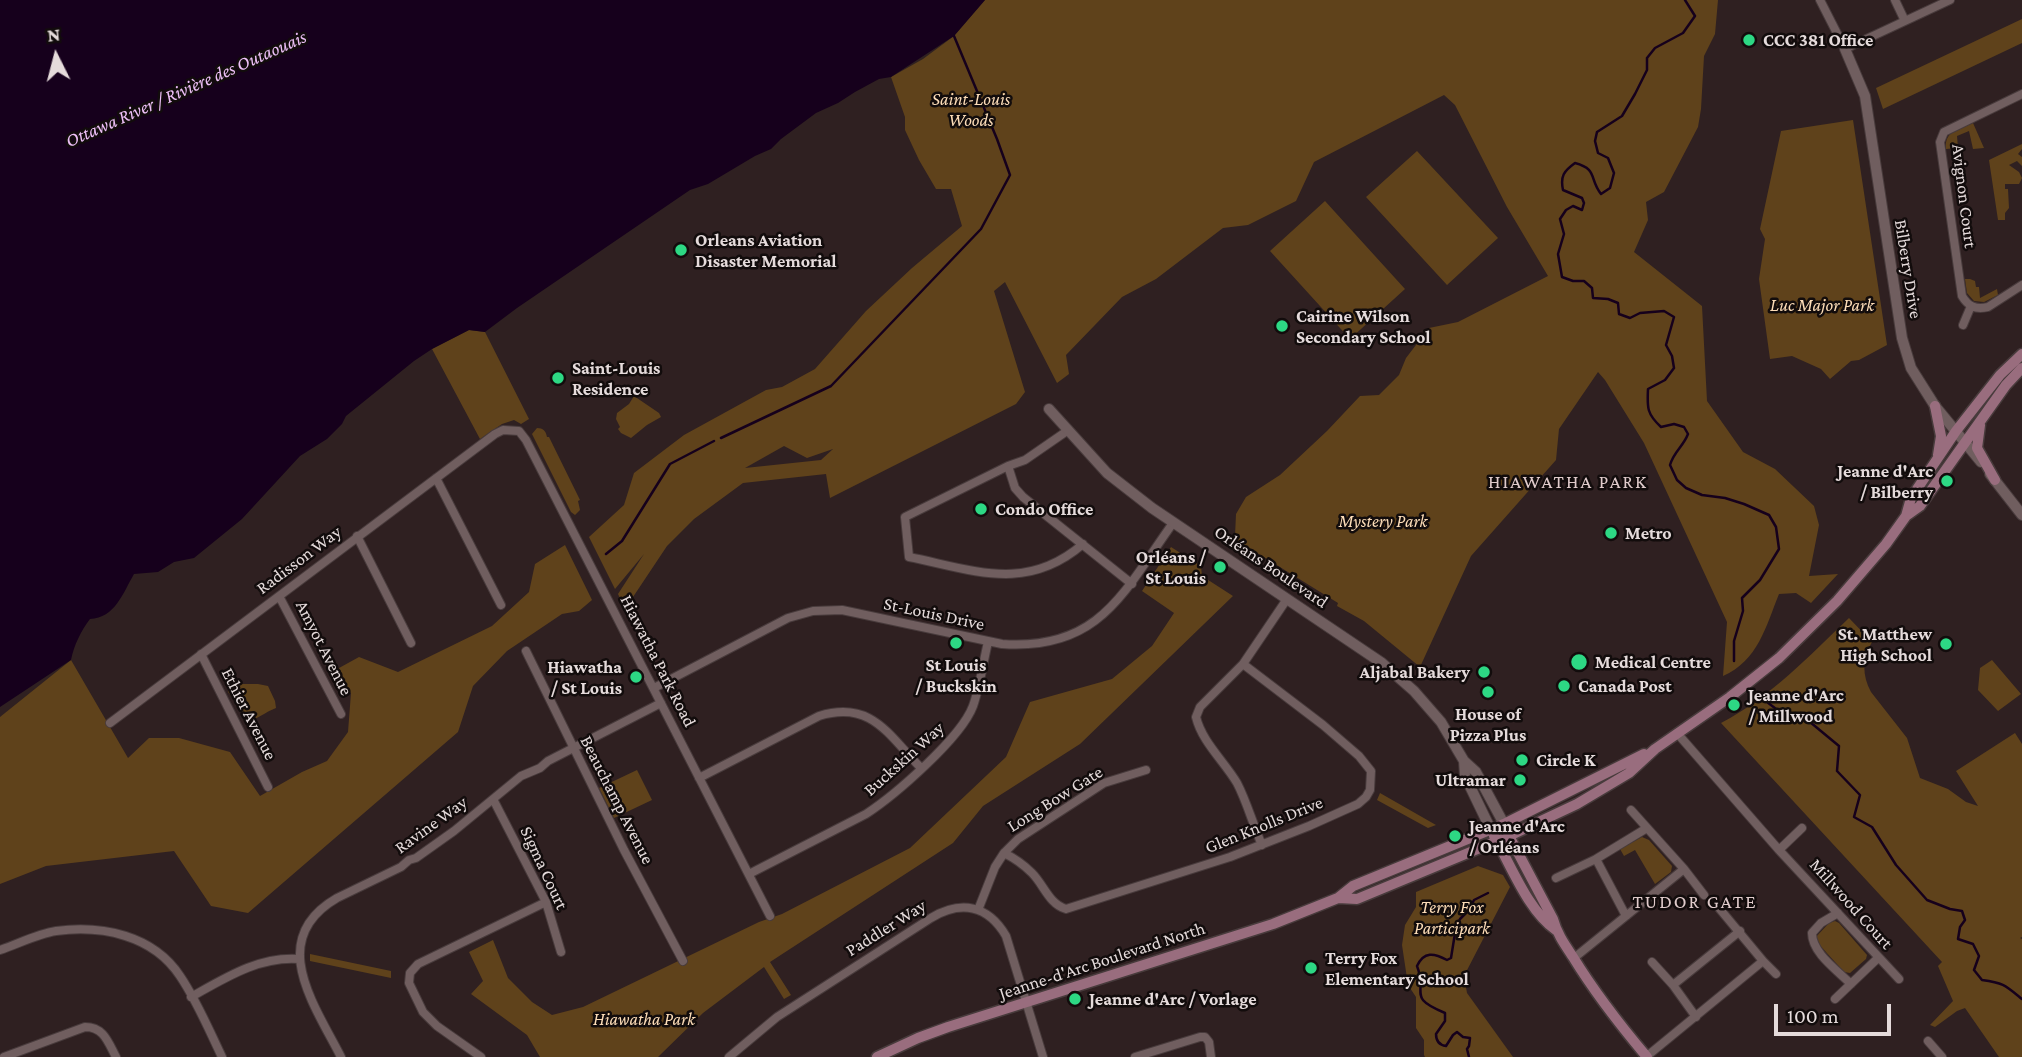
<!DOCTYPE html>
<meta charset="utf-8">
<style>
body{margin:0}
#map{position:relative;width:2022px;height:1057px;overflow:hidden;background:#2f2021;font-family:"Crimson Pro",serif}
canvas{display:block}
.north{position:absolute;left:21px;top:21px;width:70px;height:70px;-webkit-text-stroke:5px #120c0c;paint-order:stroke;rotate:354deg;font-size:19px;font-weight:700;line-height:28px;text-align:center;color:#e5dbdb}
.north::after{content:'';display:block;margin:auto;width:24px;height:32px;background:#e5dbdb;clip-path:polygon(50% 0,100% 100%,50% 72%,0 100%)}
.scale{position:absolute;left:1774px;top:1004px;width:117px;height:32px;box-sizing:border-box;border:4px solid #e5dbdb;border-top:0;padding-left:9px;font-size:21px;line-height:24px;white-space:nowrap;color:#e5dbdb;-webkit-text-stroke:5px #120c0c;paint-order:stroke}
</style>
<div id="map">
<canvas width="2022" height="1057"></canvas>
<div class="north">N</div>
<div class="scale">100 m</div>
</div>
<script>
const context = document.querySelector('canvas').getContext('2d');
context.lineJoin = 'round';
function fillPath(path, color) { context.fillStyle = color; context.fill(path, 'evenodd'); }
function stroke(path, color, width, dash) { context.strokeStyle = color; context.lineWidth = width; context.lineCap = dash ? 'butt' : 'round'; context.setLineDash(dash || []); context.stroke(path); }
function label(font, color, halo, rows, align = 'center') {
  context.font = font + ' "Crimson Pro",serif'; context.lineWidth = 5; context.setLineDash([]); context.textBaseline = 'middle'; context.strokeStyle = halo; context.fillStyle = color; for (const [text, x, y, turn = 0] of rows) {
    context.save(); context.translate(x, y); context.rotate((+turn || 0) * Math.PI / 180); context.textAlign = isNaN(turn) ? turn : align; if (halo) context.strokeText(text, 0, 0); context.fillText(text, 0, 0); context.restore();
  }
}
fillPath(new Path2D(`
 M985,0h733l-3,34 -11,22 -3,53 -3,18 -34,65 -18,10 2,18 -14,32 68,54 5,95 36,51 32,17 39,37 5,19 -10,51 29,-2 -27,29 -15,-10 -17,1c-13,32 -21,67 -56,82l4,-54 -83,-179 -39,-63 -7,-8 -39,57 -3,31 -85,96 -51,111 -56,-46 -27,-15 1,-3 -105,-65 2,-2 1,-22 10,-17 34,-22 47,-44 33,-35 19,-1 20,-20 7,-17 23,-30 29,-6 90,-46 -41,-69 -52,-102 -11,-10 -130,67 -18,39 -48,24 -25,3 -67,51 -34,18 -56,58 3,19 -12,9 -52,-101 -11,9 31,101 -9,12 -186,94 -4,-24 -83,9 -49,36 -27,27 -42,63 -7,-15 26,-40 -29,35 -26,-52 35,-32 10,-32 50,-38 82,-45 16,-3 33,-18 51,-58 46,-43 50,-42 -11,-37h-15l-17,-29 -14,-30v-13l-14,-40 32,-18 31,-23zM784,446l23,12 26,-9 -12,11 -76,8z
 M2022,19v24l-139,66 -7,-21z
 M1853,120l34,225 -28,15 -8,1 -21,18 -9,-10 -29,-13 -22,3 -11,-80 6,-40 -5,-10 21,-98z
 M1973,123l11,25 -11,1 -4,-18 -12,5 1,12 -12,1c-2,-18 13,-20 27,-26z
 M2022,144v5l-4,5 4,3v9l-5,-5 -8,4 10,7 3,6 -3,6h-14v5h3l1,19 -4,5v7h-7l-9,-60z
 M1417,151l81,87 -51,47 -81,-88z
 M1325,201l80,88 -55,50 -80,-88z
 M1965,279h5l5,2 1,6h3l1,11 17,-9 1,6 -14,7 -10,-1 -7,-8z
 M469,330l16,2 44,87 -8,5 -7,-4 -12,4 -22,15 -48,-90z
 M634,396l25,17 2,4 -14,8 -16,13 -10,-5 -3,-4 2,-2 -4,-8 1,-6 12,-9z
 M537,428c6,0 9,3 10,9h2l31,63 -2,1 2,9 -5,5 -4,-3 -39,-78z
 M565,545l27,55 -13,11 -17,3 -55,37 -34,35 -15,46 -210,181 -37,-7 -37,-55 -128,15 -46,18v-167l71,-57 57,98 21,-20h30l51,14 30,44 42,-24 25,-11 21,-29 3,-39 -21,-20 29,-16 39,15 94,-46 37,-34 6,-28z
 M1171,547l30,19 1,10 31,20 -153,148 -97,62 -30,37 -183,119 21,33 -7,4 -20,-32 -61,46 -45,44h-118l-13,-22 -56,-41 12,-13 -14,-29 24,-12 15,38 24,24 20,13 31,-8 176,-85 23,-8 128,-66 96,-91 24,-55 82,-23 40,-33 22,-33 -32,-22z
 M1849,618l23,24c-10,17 -10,33 -1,50l36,46 13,40 28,11 18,13 12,4 -22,-35 59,-38 7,11v193l-2,1 2,1v118h-23l-34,-49 -8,3 -22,16 -5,-2 23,-24 -15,-35 4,-4 -221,-239c50,-26 88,-67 128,-105z
 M1992,660l29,34 -23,17 -20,-21 2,-22z
 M239,684h19l10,2 7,15 1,7c-11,4 -19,12 -31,14l-6,-16 -11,-14 1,-3z
 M637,770l15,30 -38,18 -15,-30z
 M1380,793l56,32 -8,3 -51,-28z
 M1642,837l7,3 23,26 -1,6 -16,12 -20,-34 -11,6 -4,-7z
 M1478,866l25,9 7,12 -46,89 3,17 46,64h-88l-1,-2v-15l-8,-12v-31l-8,-12 -6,-40 3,-20 11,-18v-15z
 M1835,921l4,2 28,32 -1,4 -16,14 -6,-1 -28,-31 -1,-3 14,-15z
 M310,954l81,17v7l-81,-17z`), '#5f421b');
fillPath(new Path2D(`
 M0,0h985l-31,36 -63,41 -12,2 -24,13 -17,11 -22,10 -35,26 -10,10 -16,7 -47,28 -18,6 -173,118 -32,24 -16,-2 -37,19 -18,12 -68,55 -4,8 -15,15 -27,17 -58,63 -48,39 -20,4 -16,10 -24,2c-11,19 -19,44 -44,45 -9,12 -16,26 -19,41l-71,47z`), '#16001c');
stroke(new Path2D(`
 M1685,0l10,16 -12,17 -28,15 -8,10v12l-12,24 -13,22 -25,16 -2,9 3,12 10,5 6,15 -4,15 -9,6c-12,-15 -3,-25 -26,-31 -11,8 -15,13 -12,27l19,8 2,5 -2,7 -9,-4 -7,4 -6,9 4,15 -6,20 4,23 11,4h11l8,7 1,10 15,1 10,4 1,11 11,4 10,-5 24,-2 10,6 -8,28 6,11 2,12 -9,12 -17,9c-1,19 -1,25 13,38l13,-3 10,3 4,7c-5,13 -14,17 -18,31l7,15 9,8 16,7 23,3 19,6 25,11 7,12 3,22 -19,31 -18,18 1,13 -9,30v20
 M721,438l110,-52 150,-157 29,-54 -13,-36 -43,-103
 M606,554l16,-13 48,-77 44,-23
 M1767,702l13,10 30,10 29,24 -2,25 23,24 -6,22 18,10 24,38 31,35 23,9 12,2 3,9 -5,7 -2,12 15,5 6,12 -5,14 8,10c22,3 23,5 40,19
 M1469,1057l-2,-8 2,-3 1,-8 -7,-1 -6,-5 -4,3 -7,11c-7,-1 -10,-5 -10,-12l9,-13v-8c-39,-16 -17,-19 -28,-47 7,-15 17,-13 30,-6l4,-2 5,-31 4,-8 9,-9 5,-10 14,-7`), '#16001c', 2.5);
const minor = new Path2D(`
 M1820,0l25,49 105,-49
 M1895,0l10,21
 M2022,94l-78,38 -4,10 22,154c6,10 13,14 26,11l34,-22
 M1963,325l8,-19
 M1067,431l-42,29 -17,6 -103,51 4,40c65,13 117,36 174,-13
 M1008,466l7,22 8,9 109,87
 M436,478l65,127
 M357,536l54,107
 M279,596l62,118
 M526,651l98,199 59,111
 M201,654l67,133
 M654,688l134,-70 25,-7 29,-1 160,34c98,7 122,-53 171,-121
 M110,723l385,-289 8,-4 16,1 7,9 244,476
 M1677,733l102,117 120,129
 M699,778l120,-62c53,-16 69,19 102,52
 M493,799l53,103 15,50
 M1631,810l53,59 20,26
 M1262,845c-9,-20 -15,-43 -25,-62 -13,-22 -35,-41 -41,-66l4,-10 43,-43 44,-65
 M1779,850l23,-22
 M1004,853c10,5 20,12 28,20 12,12 17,31 34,36l164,-52 79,-31 49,-22 8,-7 4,-7 1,-19 -12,-15 -36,-31 -80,-61
 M749,874l117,-60c29,-19 95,-76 107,-108 7,-20 10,-43 15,-64
 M1556,878l40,-19
 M1719,908l44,53 13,13
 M978,910l17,-43 9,-14 14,-14 86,-56 42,-13
 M1838,913l-17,10 -9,10c0,20 25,37 39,51
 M1626,916l-30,-57 51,-31
 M0,950c18,-6 37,-16 56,-19 46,-6 97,4 124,45 17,25 29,54 42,81
 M1574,958l110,-89
 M1652,962l21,23 67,-54
 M1673,985l23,32
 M191,997c34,-19 68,-41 108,-38
 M1835,999l43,-41
 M1928,1041l14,16
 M1647,1056l116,-95
 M4,1057l81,-30c19,0 23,15 31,30
 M341,1057c-27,-53 -75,-118 -4,-159l64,-31 8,-7 7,-2 38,-27 67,-55 19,-8 8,-7 113,-58
 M481,1057l-44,-31 -14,-14 -14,-29 1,-10 8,-9 128,-62
 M729,1057l48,-40 154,-99c30,-18 57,-13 75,18l37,121
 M1135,1057l65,-20h5l4,5 2,15`);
const tertiary = new Path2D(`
 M1845,49l20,47 37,242 9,30 24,38 46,56
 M1049,409l58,64 45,35 230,155 32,28 27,31 23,39 12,11 28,52
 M1990,474l32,41
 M1464,761l1,15 26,54`);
const secondary = new Path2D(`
 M1935,406l6,30 -3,19
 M1980,425l-3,23 18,32
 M1906,516l14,-10 86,-121 16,-17
 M1507,832l46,87c4,15 12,26 20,38 22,36 47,68 74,100
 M1494,836c17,29 34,75 62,94
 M1338,898l19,1 152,-63 68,-32 52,-31 26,-24 75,-52 49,-39 58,-57 49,-57 20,-28 5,-18 45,-67 44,-56 22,-21
 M877,1057l41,-19 30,-11 325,-103 65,-26 15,-12 151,-62 140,-70`);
stroke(minor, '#483b3c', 10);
stroke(tertiary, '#483b3c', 12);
stroke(secondary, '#483b3c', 13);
stroke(minor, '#705e5f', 8);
stroke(tertiary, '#705e5f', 10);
stroke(secondary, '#996d7e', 10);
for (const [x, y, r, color] of [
 [1749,40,7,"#2dd884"],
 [681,250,7,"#2dd884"],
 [1282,326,7,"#2dd884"],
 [558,378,7,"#2dd884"],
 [1947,481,7,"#2dd884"],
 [981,509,7,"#2dd884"],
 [1611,533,7,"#2dd884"],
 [1220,567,7,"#2dd884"],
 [956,643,7,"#2dd884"],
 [1946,644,7,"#2dd884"],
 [1579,662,9,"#2dd884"],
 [1484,672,7,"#2dd884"],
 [636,677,7,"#2dd884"],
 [1564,686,7,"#2dd884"],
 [1488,692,7,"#2dd884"],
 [1734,705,7,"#2dd884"],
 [1522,760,7,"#2dd884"],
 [1520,780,7,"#2dd884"],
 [1455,836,7,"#2dd884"],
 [1311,968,7,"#2dd884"],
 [1075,999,7,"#2dd884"]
]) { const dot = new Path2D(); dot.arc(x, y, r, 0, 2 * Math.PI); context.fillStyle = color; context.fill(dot); stroke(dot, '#120c0c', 2.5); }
label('bold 18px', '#e5dbdb', '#120c0c', [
 ["CCC 381 Office",1763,40],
 ["Orleans Aviation",695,240],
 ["Disaster Memorial",695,261],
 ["Cairine Wilson",1296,316],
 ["Secondary School",1296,337],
 ["Saint-Louis",572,368],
 ["Residence",572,389],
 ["Jeanne d'Arc",1933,471,"right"],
 ["/ Bilberry",1933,492,"right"],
 ["Condo Office",995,509],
 ["Metro",1625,533],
 ["Orléans /",1206,557,"right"],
 ["St Louis",1206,578,"right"],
 ["St. Matthew",1932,634,"right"],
 ["High School",1932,655,"right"],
 ["Medical Centre",1595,662],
 ["St Louis",956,665,"center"],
 ["/ Buckskin",956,686,"center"],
 ["Hiawatha",622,667,"right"],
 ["/ St Louis",622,688,"right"],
 ["Aljabal Bakery",1470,672,"right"],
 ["Canada Post",1578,686],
 ["Jeanne d'Arc",1748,695],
 ["/ Millwood",1748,716],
 ["House of",1488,714,"center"],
 ["Pizza Plus",1488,735,"center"],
 ["Circle K",1536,760],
 ["Ultramar",1506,780,"right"],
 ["Jeanne d'Arc",1469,826],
 ["/ Orléans",1469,847],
 ["Terry Fox",1325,958],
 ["Elementary School",1325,979],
 ["Jeanne d'Arc / Vorlage",1089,999]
], 'left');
label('italic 18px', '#fdddb8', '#120c0c', [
 ["Saint-Louis",971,99],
 ["Woods",971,120],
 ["Luc Major Park",1822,305],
 ["Mystery Park",1383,521],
 ["Terry Fox",1452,907],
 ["Participark",1452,928],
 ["Hiawatha Park",644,1019]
]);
label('18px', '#e5dbdb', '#120c0c', [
 ["Avignon Court",1964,196,83],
 ["Bilberry Drive",1908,269,81],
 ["Radisson Way",299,560,-37],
 ["Orléans Boulevard",1271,567,34],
 ["St-Louis Drive",934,614,12],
 ["Amyot Avenue",324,648,63],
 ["Hiawatha Park Road",658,661,63],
 ["Ethier Avenue",249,714,63],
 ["Buckskin Way",904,759,-42],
 ["Long Bow Gate",1055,799,-32],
 ["Beauchamp Avenue",617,800,63],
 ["Ravine Way",431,825,-36],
 ["Glen Knolls Drive",1264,825,-22],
 ["Sigma Court",544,868,65],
 ["Millwood Court",1851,904,48],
 ["Paddler Way",886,928,-32],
 ["Jeanne-d'Arc Boulevard North",1102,961,-18]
]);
label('italic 19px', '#eec0f8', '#120c0c', [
 ["Ottawa River / Rivière des Outaouais",186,89,-24]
]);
context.letterSpacing = '2px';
label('19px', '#e0cbcb', '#120c0c', [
 ["HIAWATHA PARK",1568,482],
 ["TUDOR GATE",1695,902]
]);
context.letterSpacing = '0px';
</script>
